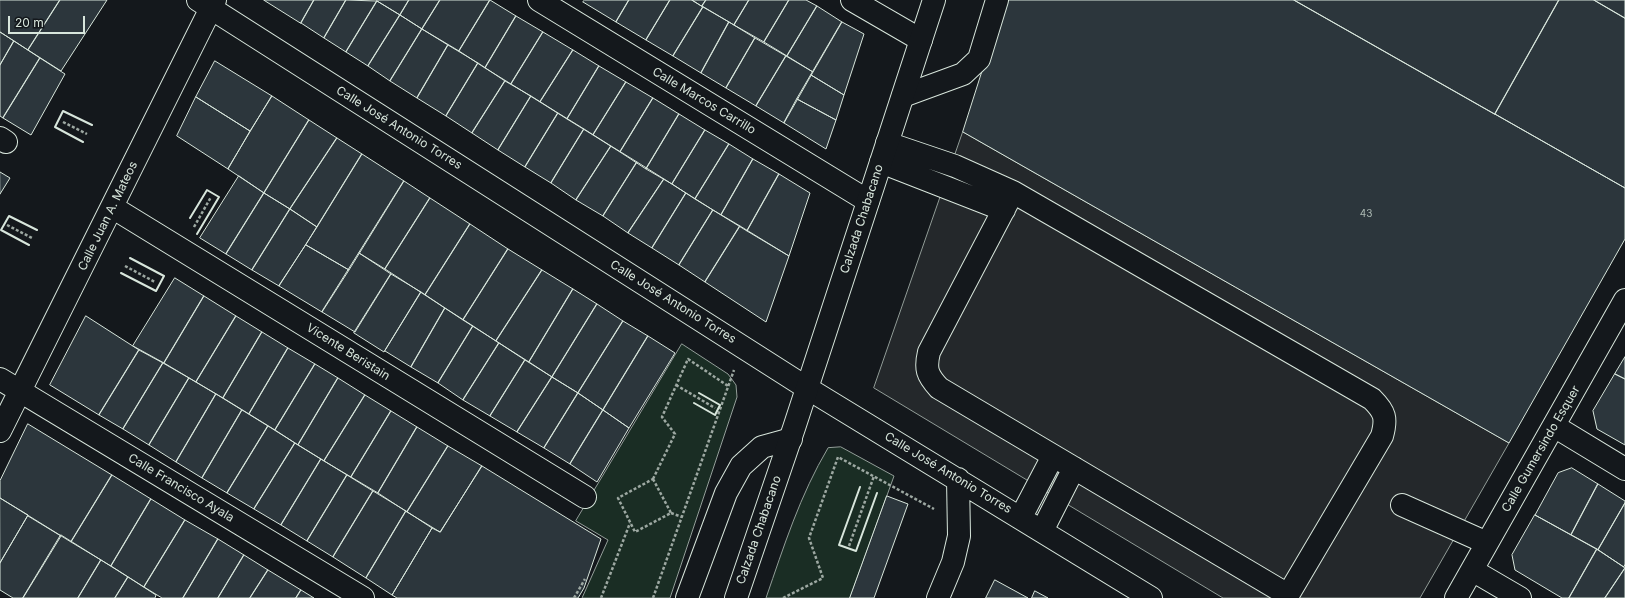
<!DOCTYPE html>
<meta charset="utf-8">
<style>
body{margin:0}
#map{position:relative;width:1625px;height:598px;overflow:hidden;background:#14181c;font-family:Inter,sans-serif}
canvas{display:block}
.scale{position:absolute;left:8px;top:16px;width:77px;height:18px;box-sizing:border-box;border:2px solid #d8e6dc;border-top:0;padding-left:5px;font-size:12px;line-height:14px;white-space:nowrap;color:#d8e6dc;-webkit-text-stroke:3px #14181c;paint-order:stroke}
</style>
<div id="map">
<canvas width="1625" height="598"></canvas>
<div class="scale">20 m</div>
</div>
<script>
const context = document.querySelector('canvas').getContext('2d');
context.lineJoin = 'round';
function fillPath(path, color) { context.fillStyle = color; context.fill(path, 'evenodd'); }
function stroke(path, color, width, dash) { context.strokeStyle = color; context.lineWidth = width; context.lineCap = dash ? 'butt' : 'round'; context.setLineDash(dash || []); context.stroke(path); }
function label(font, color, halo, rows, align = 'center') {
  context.font = font + ' Inter,sans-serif'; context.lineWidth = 3; context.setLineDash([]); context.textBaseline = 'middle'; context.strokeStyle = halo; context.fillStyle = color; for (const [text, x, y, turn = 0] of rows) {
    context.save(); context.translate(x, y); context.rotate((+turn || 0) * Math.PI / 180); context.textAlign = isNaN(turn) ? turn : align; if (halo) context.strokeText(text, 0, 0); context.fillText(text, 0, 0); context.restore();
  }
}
const green = new Path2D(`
 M682,344l46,30 8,11 1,12 -67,201h-88l26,-58 -32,-19z
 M841,447l53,29 -44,122h-84c18,-52 34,-103 62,-150z`);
fillPath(green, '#1a2d24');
stroke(green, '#939e99', 1);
const parking = new Path2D(`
 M963,132l546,311 -89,155h-197l-349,-210z`);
fillPath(parking, '#24282b');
stroke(parking, '#939e99', 1);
const building = new Path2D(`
 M0,0h60l-32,50 -28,-18z
 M60,0h47l-46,71 -33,-21z
 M264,0h50l-13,23z
 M314,0h32l-22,38 -23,-15z
 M346,0l31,1 -31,51 -22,-14z
 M378,0h31l-9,15 -23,-14z
 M409,0h31l-18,29 -22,-14z
 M440,0h50l-31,51 -37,-22z
 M490,0l26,16 -31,52 -26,-17z
 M585,0h44l-13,22 -33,-20z
 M629,0h41l-24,40 -30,-18z
 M670,0h22l11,7 -30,49 -27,-16z
 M692,0h14l-4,6z
 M706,0h43l-15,25 -32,-19z
 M749,0h40l-25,42 -30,-17z
 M789,0h17l11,6 -30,50 -23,-14z
 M1005,0h289l331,188v51l-116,204 -546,-311z
 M1294,0h265l-64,114z
 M1559,0h35l31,18v170l-130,-74z
 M1594,0h31v18z
 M377,1l23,14 -32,51 -22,-14z
 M817,6l25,16 -29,50 -26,-16z
 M703,7l26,15 -28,51 -28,-17z
 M400,15l22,14 -32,52 -22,-15z
 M516,16l27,16 -32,52 -26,-16z
 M729,22l26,16 -29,50 -25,-15z
 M842,22l22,12 -20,61 -33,-20z
 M422,29l26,16 -31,53 -27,-17z
 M0,32l14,9 -14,24z
 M543,32l30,18 -33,52 -29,-18z
 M755,38l31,18 -30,50 -30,-18z
 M14,41l26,17 -37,60 -3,-2v-51z
 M448,45l30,18 -32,53 -29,-18z
 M573,50l26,16 -32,53 -27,-17z
 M786,56l27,16 -29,51 -28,-17z
 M40,58l25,16 -34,61 -28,-17z
 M215,61l57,35 -22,35 -54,-34z
 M478,63l27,18 -33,52 -26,-17z
 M599,66l27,16 -33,53 -26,-16z
 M811,75l33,20 -8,25 -39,-21z
 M505,81l26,15 -33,54 -26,-17z
 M626,82l27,16 -33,54 -27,-17z
 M272,96l37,24 -45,73 -36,-24z
 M531,96l27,17 -33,54 -27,-17z
 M196,97l54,34 -22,38 -51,-33z
 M653,98l26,16 -33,55 -26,-17z
 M797,99l39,21 -10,29 -42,-26z
 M558,113l26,16 -33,54 -26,-16z
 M679,114l26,16 -33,54 -26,-15z
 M309,120l28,18 -47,71 -26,-16z
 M584,129l27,17 -35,54 -25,-17z
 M705,130l24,14 -34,55 -23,-15z
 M337,138l25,16 -45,73 -27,-18z
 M729,144l24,15 -32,56 -26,-16z
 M611,146l26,16 -34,54 -27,-16z
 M362,154l42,27 -55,89 -43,-25z
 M753,159l26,15 -32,57 -26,-16z
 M637,162l27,17 -36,54 -25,-17z
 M0,172l10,6 -10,16z
 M779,174l31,19 -21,63 -42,-25z
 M239,176l25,17 -38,61 -26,-16z
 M664,179l22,14 -34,55 -24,-15z
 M404,181l26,17 -45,71 -26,-16z
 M264,193l26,16 -38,61 -26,-16z
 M686,193l27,17 -34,55 -27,-17z
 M430,198l40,26 -45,71 -40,-26z
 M290,209l27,18 -38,59 -27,-16z
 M713,210l27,16 -35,56 -26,-17z
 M470,224l38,25 -45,71 -38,-25z
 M740,226l49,30 -23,66 -61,-40z
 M306,245l43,25 -27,42 -43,-26z
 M508,249l34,21 -46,71 -33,-21z
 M359,253l32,21 -36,58 -33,-20z
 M542,270l31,19 -44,73 -33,-21z
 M391,274l30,18 -37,60 -30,-19z
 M175,278l29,18 -40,67 -31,-17z
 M573,289l24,15 -45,73 -23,-15z
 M421,292l24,16 -34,59 -26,-16z
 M204,296l32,20 -40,66 -32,-19z
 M597,304l26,17 -45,72 -26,-16z
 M445,308l28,18 -35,57 -27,-16z
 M86,316l53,34 -40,65 -49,-30z
 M236,316l26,16 -39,66 -27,-16z
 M623,321l25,15 -45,74 -25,-17z
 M473,326l26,17 -36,57 -25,-17z
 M262,332l26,16 -39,66 -26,-16z
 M648,336l27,17 -46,75 -26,-18z
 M499,343l26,17 -35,56 -27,-16z
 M288,348l27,16 -40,66 -26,-16z
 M139,350l24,13 -40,66 -24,-14z
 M1625,357v22l-10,-5z
 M525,360l27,17 -35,55 -27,-16z
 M163,363l26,15 -40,67 -26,-16z
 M315,364l23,14 -40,67 -23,-15z
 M1615,374l10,5v66l-28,-16 -4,-18z
 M552,377l26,16 -34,55 -27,-16z
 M189,378l27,16 -40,68 -27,-17z
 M338,378l27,17 -41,66 -26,-16z
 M578,393l25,17 -33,54 -26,-16z
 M216,394l26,16 -40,68 -26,-16z
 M365,395l26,16 -40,66 -27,-16z
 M242,410l26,16 -41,67 -25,-15z
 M603,410l26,18 -32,54 -27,-18z
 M391,411l26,16 -39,66 -27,-16z
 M28,424l84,51 -41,67 -71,-44v-17z
 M268,426l27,17 -41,66 -27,-16z
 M417,427l31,19 -41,66 -29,-19z
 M295,443l26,16 -40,66 -27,-16z
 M448,446l34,20 -42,66 -33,-20z
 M321,459l26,16 -40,66 -26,-16z
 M482,466l119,73 -17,49 -6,10h-181l-5,-3 40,-67 8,4z
 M1572,468l26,16 -27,51 -36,-20 23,-42z
 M112,475l39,24 -40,67 -40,-24z
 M347,475l26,16 -40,66 -26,-16z
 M1598,484l27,17v2l-27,47 -27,-15z
 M373,491l33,20 -40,67 -33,-21z
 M887,496l21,8 -34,94h-24z
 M0,498l28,17 -28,48z
 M151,499l34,21 -41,67 -33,-21z
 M1625,503v61l-1,3 -26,-17z
 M406,511l26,17 -40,67 -26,-17z
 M1535,515l62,34 -28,49h-7l-47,-28 -3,-15z
 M28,516l33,20 -38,62h-10l-13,-8v-27z
 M185,520l33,19 -35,59h-21l-18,-11z
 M61,535l40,25 -23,38h-55z
 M218,539l26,16 -26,43h-35z
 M1597,549l28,19 -20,30h-36z
 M244,555l24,15 -18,28h-32z
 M101,560l27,17 -13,21h-37z
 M1625,568v30h-20z
 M268,570l33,20 -5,8h-46z
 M128,577l28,18 -1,3h-40z
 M995,580l33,18h-42z
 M301,590l13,8h-18z
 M1035,591l13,7h-16z`);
fillPath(building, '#2c363c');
stroke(building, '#d8e6dc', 1);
const minor = new Path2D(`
 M198,0l609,388 344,210
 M539,0l329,201
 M852,0l69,40
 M903,96l60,-22 16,-15 18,-59
 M0,138l6,4
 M887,143l68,23 58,26 359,207c13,13 15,19 10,37l-94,159 -349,-207c-12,-13 -14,-19 -10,-36l84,-160
 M881,162l123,48
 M112,207l473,290
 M0,379l363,219
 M1554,426l71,43
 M0,431l215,-431
 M1402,505l85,38
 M1021,517l32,-61
 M1042,531l32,-63
 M1472,570l48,28
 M687,598l39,-105 15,-27 21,-19 29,-8
 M938,598l15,-36 6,-26 -1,-57
 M1456,598l169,-298`);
const major = new Path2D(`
 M736,598l58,-170 140,-428`);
stroke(minor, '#d8e6dc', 24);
stroke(major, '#d8e6dc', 24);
stroke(new Path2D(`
 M63,122l24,12
 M7,225l25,13
 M194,227l17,-30
 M125,266l30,16
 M676,385l39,23
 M653,479l22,-45 -13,-17 26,-58 40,27
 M653,479l18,34 -36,19 -17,-34z
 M671,513l11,4
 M849,546l25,-70
 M574,598l11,-19
 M601,598l29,-75
 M653,598l81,-228
 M783,598l40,-20 -14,-40 29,-81 96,52`), '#9da8a2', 2.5, [3, 2]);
stroke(minor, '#14181c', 22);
stroke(major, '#14181c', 22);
stroke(new Path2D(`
 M83,142l-28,-15 8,-16 29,14
 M190,218l17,-28 12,7 -22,37
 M29,245l-28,-15 8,-14 28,14
 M121,273l35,18 8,-15 -34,-18
 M694,403l21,12 5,-10 -21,-12
 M860,487l-21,58 17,6 21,-58`), '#d8e6dc', 2);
label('10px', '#adbab4', null, [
 ["43",1366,214]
]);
label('12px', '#d8e6dc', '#14181c', [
 ["Calle Marcos Carrillo",704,101,31],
 ["Calle José Antonio Torres",399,128,32],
 ["Calle Juan A. Mateos",108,216,-64],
 ["Calzada Chabacano",862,219,-72],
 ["Calle José Antonio Torres",673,302,32],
 ["Vicente Beristain",348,352,32],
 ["Calle Gumersindo Esquer",1541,449,-60],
 ["Calle José Antonio Torres",948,473,31],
 ["Calle Francisco Ayala",181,488,31],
 ["Calzada Chabacano",759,530,-71]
]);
</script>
